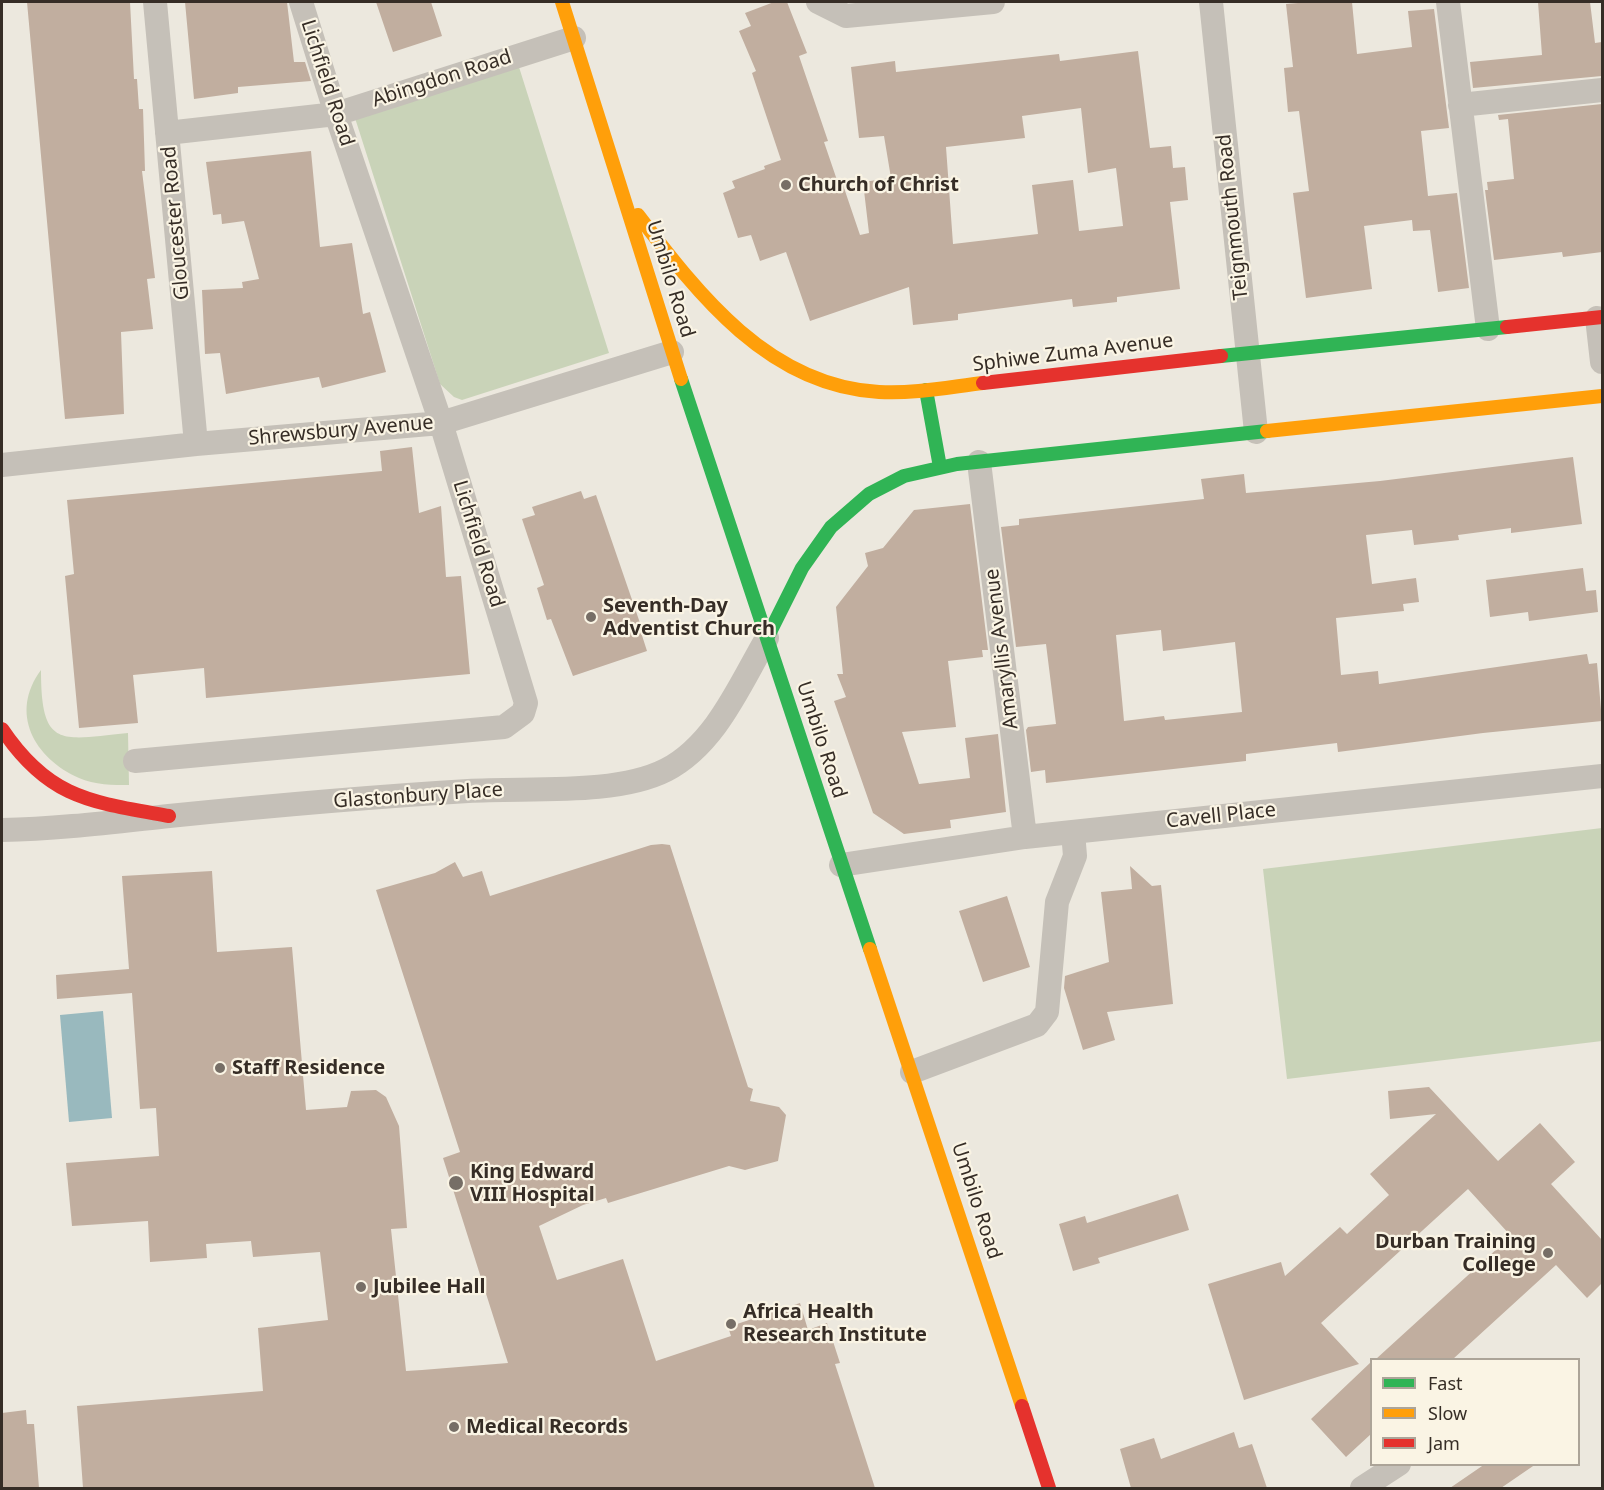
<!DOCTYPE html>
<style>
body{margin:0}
#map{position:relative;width:1604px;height:1490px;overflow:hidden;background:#ece8de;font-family:"Noto Sans",sans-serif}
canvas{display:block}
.frame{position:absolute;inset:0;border:3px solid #362d26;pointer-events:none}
.legend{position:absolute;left:1370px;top:1358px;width:210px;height:108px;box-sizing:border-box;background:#faf4e4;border:2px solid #aca498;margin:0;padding:8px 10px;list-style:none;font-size:18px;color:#362d26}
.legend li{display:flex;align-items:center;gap:12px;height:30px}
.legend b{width:30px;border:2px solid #aca498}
</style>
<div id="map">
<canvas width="1604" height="1490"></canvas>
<div class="frame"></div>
<ul class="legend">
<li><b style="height:8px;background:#30b455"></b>Fast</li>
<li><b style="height:8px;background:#ff9f0a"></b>Slow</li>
<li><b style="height:8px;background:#e5322d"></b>Jam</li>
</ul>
</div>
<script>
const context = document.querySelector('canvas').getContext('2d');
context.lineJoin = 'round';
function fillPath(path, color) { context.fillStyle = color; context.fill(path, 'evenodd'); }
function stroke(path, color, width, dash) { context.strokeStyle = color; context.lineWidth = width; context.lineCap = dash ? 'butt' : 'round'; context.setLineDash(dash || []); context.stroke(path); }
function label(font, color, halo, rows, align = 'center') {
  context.font = font + ' "Noto Sans",sans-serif'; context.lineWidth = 4.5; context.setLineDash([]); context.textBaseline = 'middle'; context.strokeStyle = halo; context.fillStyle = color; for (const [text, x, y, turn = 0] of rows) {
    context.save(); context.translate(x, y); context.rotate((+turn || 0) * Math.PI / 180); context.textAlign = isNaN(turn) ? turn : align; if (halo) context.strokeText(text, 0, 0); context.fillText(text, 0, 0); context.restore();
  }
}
fillPath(new Path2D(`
 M519,67l90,286 -147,47 -8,-3 -14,-13 -85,-266z
 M41,670c0,79 19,70 87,63l1,52c-15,0 -35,0 -50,-7 -45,-20 -70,-65 -38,-108z
 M1602,828v213l-315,38 -24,-210z`), '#c9d3b8');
fillPath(new Path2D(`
 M103,1011l9,107 -43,4 -9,-107z`), '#99b9be');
fillPath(new Path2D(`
 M27,2h103l4,77h3l2,30h4l2,62h-3l13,107 -8,1 6,50 -32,3 3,82 -59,5z
 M185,2h102l7,60h11l6,19 -73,6v6l-44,6z
 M376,2h55l11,34 -49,16z
 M774,2h13l20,51 -8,3 29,85 -4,1 15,44 4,-1 17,50 9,-2 -6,-51 28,-4 -7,-42 -25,2 -8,-71 44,-6 1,11 163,-18 1,7 78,-10 12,97 21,-2 2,22 12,-1 3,33 -18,2 10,87 -63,8v5l-44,5 -1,-8 -114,15v6l-45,5 -4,-38 -99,34 -24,-69 -26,9 -9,-26 -13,3 -15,-45 12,-5 -3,-7 33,-12 -1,-3 17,-6 -29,-87 4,-2 -17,-40 12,-5 -6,-13zM1081,108l7,65 28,-5 7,58 -44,5 -6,-51 -41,5 6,49 -85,10 -7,-97 79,-9 -3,-22z
 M1310,2h42l5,52 55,-7 -4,-36 26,-2 15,119 -28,3 7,65 29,-3 12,95 -31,4 -8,-62 -17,1 -1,-11 -48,6 8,63 -66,9 -13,-105 16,-2 -10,-80 -11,1 -4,-44 9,-1 -7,-63z
 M1538,2h52l5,41 7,-1v34l-129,12 -3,-26 72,-7z
 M1602,104v148l-39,5 -1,-5 -68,8 -9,-70h3l-1,-8 27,-3 -6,-60 -9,1 -1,-5z
 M311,151l9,96 32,-4 11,71 7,-2 16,60 -64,16 -3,-11 -93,17 -6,-41 -15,1 -3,-64 41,-2 -1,-6 17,-3 -15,-58 -22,3 -1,-10 -8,1 -7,-53z
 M412,447l7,66 22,-7 5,71 15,-1 9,98 -264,24 -2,-30 -71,7 5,48 -59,5 -14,-152 9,-2 -7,-74 315,-29 -2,-20z
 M1573,457l9,67 -71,9v-5l-53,7 1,5 -45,5 -2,-15 -46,5 6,49 44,-6 3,24 -16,2 1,7 -68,7 5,57 37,-4 1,13 208,-30 2,10 8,-1 5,58 -119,12 -145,19 -1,-9 -91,11v7l-200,22 -1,-13 -14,2 -5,-42 2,-3 28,-3 -10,-80 -30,3 -15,-120 18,-2v-6l185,-20 -3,-20 43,-5 2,19 134,-12zM1161,630l2,21 72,-9 7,70 -77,8 -1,-4 -40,5 -8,-86z
 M581,491l3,8 12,-4 44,128h-2l9,28 -74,25 -22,-57 -4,1 -10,-32 7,-3 -22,-66 13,-4 -3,-8z
 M970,504l18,146h-6l1,7 -35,4 8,66 -54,5 17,52 51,-6 -5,-40 33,-4 8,78 -56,8 1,8 -47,6 -31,-21 -39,-112 12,-4 -9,-23h6l-7,-67 32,-41 -3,-13 18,-5 31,-38z
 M1583,568l3,23 10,-1 2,22 -69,9 -1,-9 -38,5 -4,-37z
 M662,844l8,1 78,242 5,2 -3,12 29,6 7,8 -8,46 -33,9 -16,-4 -121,37 -2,-5 -23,7 -44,21 18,54 66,-21 33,102 75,-25 -3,-9 72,-24 8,27 19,-7 13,40 -5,1 40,124h-792l-6,-82 186,-15 -5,-63 70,-8 -8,-68 -67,5 -2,-16 -45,3 1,14 -57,4 -2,-41 -76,5 -6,-63 93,-7 -3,-48 -16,1 -8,-116 -75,6 -1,-24 73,-6 -7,-93 90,-5 5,81 75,-5 14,163 41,-3 4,-16 25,-1 10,7 13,29 8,102 -16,1 15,142 16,-1 86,-7 -65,-205 17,-6 -84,-262 59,-17 20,-11 8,15 19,-6 8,25 161,-51z
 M1130,866l22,20 9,-1 12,119 -66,8 8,28 -32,10 -19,-62 1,-12 44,-14 -8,-70 31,-3z
 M1007,896l23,71 -47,15 -24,-71z
 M1429,1087l69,74 42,-38 35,39 -24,22 51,56v43l-15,15 -31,-33 -103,94h-77l135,-123 -43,-47 -147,134 38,41 -115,36 -36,-116 73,-22 4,14 55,-49 7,7 42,-39 -19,-21 66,-60 -46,5 -2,-28z
 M1178,1194l11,36 -91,28 2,5 -27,8 -14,-47 26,-8 2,7z
 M1371,1362v72l-25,23 -35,-38z
 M26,1410l1,14h7l5,64h-37v-75z
 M1234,1432l5,16 13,-4 15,44h-136l-11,-39 34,-11 7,21z
 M1485,1464h51l-35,24h-51z`), '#c1ae9f');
stroke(new Path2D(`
 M155,2l41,442
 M818,2l28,14 147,-14
 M1211,2l45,430
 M1448,2l40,327
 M1460,105l142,-15
 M167,133l169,-19 238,-76
 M1597,318l5,44
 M979,462l46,375
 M2,465l194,-21 245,-21 231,-71
 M135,761l369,-34 19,-14 3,-10 -85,-280 -105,-309 -35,-112
 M2,830c56,-1 111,-8 167,-14 99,-10 200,-19 299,-25 58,-4 147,5 198,-21 50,-26 74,-86 101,-132
 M841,865l184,-28 577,-61
 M912,1072l125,-47 10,-13 10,-110 18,-46 -2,-24
 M1362,1488l37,-24`), '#c5c0b8', 24);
stroke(new Path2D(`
 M1221,356l286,-29
 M681,379l189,570
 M926,390l14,77
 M767,638l35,-70 29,-41 38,-33 35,-18 53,-12 310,-33`), '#30b455', 14);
stroke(new Path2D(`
 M562,2l119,377
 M638,215c61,80 131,171 241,177 35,2 70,-5 104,-9
 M1267,431l335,-35
 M870,949l152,457`), '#ff9f0a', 14);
stroke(new Path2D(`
 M1507,327l95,-10
 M983,383l238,-27
 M2,729c47,70 89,73 167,87
 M1022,1406l27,82`), '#e5322d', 14);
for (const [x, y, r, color] of [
 [786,185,6,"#766e66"],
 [591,617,6,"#766e66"],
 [220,1068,6,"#766e66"],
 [456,1183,8,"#766e66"],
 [1548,1253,6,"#766e66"],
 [361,1287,6,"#766e66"],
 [731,1324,6,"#766e66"],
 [454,1427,6,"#766e66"]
]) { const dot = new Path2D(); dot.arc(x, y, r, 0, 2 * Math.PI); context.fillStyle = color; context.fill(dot); stroke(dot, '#faf4e4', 2); }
label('20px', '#362d26', '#faf4e4', [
 ["Abingdon Road",442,79,-18],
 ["Lichfield Road",327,83,72],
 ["Teignmouth Road",1233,217,-96],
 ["Gloucester Road",176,223,-95],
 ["Umbilo Road",670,279,73],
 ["Sphiwe Zuma Avenue",1073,353,-7],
 ["Shrewsbury Avenue",341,431,-5],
 ["Lichfield Road",478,544,73],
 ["Amaryllis Avenue",1002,649,-97],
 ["Umbilo Road",821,740,72],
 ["Glastonbury Place",418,796,-4],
 ["Cavell Place",1221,816,-6],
 ["Umbilo Road",976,1201,72]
]);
label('bold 20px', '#362d26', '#faf4e4', [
 ["Church of Christ",798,185],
 ["Seventh-Day",603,606],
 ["Adventist Church",603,629],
 ["Staff Residence",232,1068],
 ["King Edward",470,1172],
 ["VIII Hospital",470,1195],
 ["Durban Training",1536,1242,"right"],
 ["College",1536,1265,"right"],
 ["Jubilee Hall",373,1287],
 ["Africa Health",743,1312],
 ["Research Institute",743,1335],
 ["Medical Records",466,1427]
], 'left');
</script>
